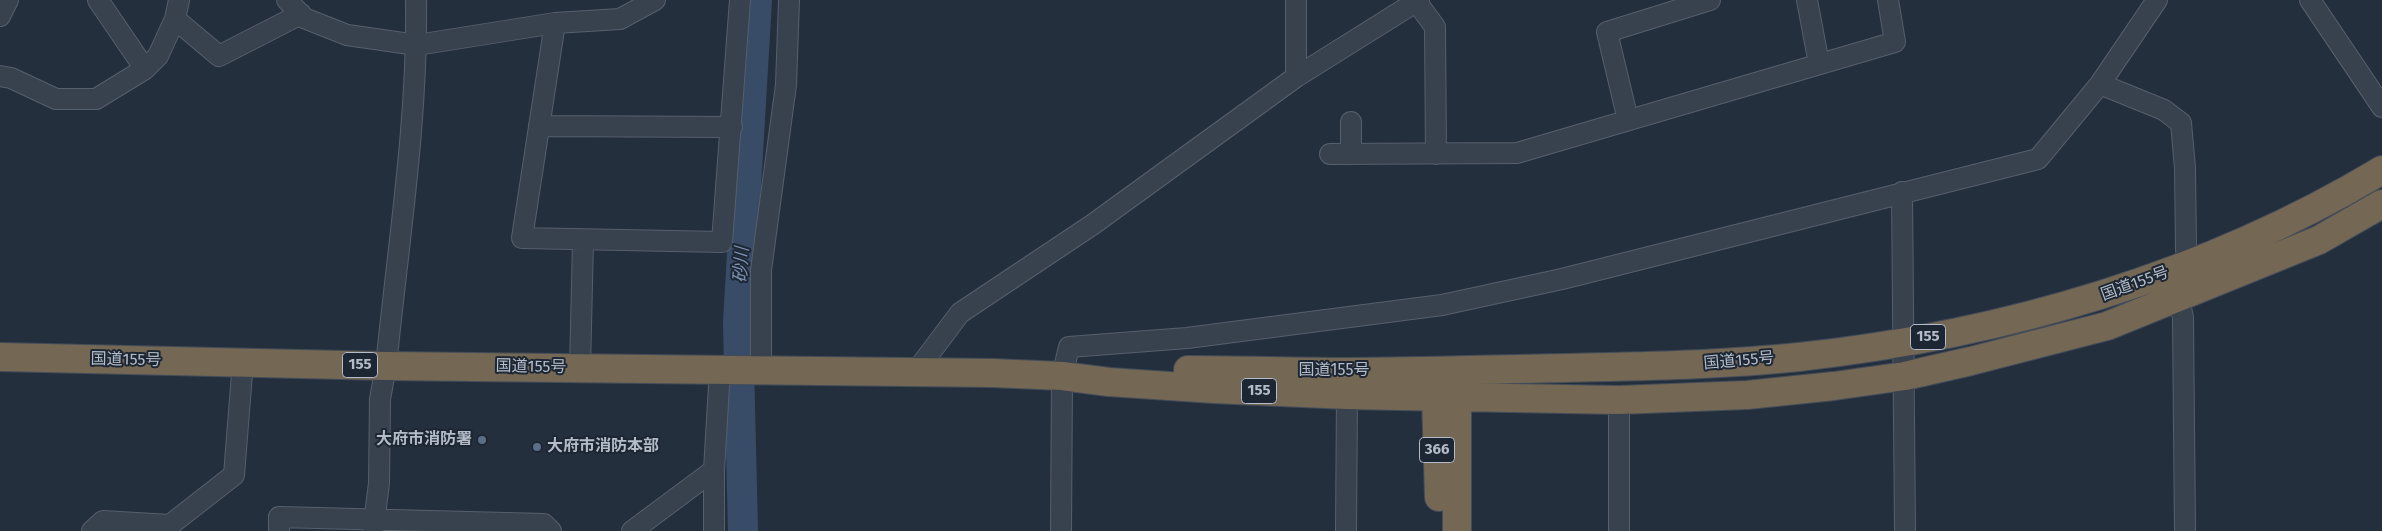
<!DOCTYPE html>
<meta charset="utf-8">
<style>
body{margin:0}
canvas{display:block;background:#242f3e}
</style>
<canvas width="2382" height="531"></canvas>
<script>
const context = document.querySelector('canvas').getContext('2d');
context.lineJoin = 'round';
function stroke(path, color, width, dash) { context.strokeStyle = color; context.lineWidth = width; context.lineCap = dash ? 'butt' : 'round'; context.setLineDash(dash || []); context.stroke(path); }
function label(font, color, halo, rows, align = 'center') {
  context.font = font + ' "Fira Sans","Noto Sans JP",sans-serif'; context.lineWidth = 4; context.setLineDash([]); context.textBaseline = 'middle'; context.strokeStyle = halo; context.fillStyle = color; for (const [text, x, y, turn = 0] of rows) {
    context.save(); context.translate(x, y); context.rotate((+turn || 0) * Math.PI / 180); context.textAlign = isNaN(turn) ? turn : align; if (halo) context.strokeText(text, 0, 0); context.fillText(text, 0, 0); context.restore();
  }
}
stroke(new Path2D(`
 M743,531l-5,-209 19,-322`), '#394c67', 30);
const minor = new Path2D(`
 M98,0l47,69
 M287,0l17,18 43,17 70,10 138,-22 65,-4 35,-19
 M1296,0v77
 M1807,0l12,64
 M2310,0l72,107
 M1416,1l19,26 1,127
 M0,16l8,-16
 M175,19l44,37 82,-42
 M555,23l-33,215 200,4 18,-242
 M0,76l11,2 45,21h40l49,-30 13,-13 17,-37 4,-19
 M2100,84l64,26 17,13 4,45 1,82 3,13
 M1628,120l-21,-88 103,-32
 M1351,122v32
 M539,126l193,1
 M1330,154l187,-1 378,-111 -7,-42
 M1902,192l3,339
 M2179,298l4,20 2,213
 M580,368l3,-127
 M761,370v-100l25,-185 3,-85
 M915,373l45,-60 132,-88 204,-148 123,-77
 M1619,400v131
 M92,531l11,-10 67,4 64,-50 9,-114
 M279,531v-14l265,7 7,7
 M373,531l6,-48 1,-84 6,-33c12,-121 32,-245 30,-366
 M632,531l82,-61
 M714,531v-61l6,-101
 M1061,531l1,-155 7,-29 118,-9 255,-33 120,-26 476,-120 62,-75 57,-84
 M1346,531l1,-136`);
const highway = new Path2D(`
 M0,357l386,9 606,7 70,3 47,6 105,7 133,6 272,5 128,-5 87,-9 71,-10 66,-15 136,-35 212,-86 63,-36
 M1188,370c54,0 107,2 161,2 72,0 144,-3 216,-4 78,-2 156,-3 234,-11 203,-22 407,-81 583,-187
 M1449,381l8,15v135
 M1439,497l-3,-101 5,-17`);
stroke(minor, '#565f6c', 22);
stroke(highway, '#434c59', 30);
stroke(minor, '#38414e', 20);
stroke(highway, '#746855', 28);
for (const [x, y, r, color] of [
 [482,440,5,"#5c6f8a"],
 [537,447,5,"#5c6f8a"]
]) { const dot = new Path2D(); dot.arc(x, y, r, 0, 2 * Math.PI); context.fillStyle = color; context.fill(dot); stroke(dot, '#1d2633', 2); }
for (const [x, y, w] of [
 [1928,337,35],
 [360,365,35],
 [1259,391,35],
 [1437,450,35]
]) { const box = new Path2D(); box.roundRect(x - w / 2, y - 12.5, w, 25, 4); context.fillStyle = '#1d2633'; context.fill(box); stroke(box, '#b4bcc9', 1); }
label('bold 15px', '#b4bcc9', null, [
 ["155",1928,337],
 ["155",360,365],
 ["155",1259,391],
 ["366",1437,450]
]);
label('16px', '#b4bcc9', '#1d2633', [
 ["国道155号",2135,284,-20],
 ["国道155号",126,360,1],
 ["国道155号",1739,361,-5],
 ["国道155号",531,367,1],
 ["国道155号",1334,371]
]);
label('bold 16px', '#b4bcc9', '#1d2633', [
 ["大府市消防署",472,440],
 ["大府市消防本部",547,447,"left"]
], 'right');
label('italic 18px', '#7c92b1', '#1d2633', [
 ["砂川",742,265,-87]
]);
</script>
